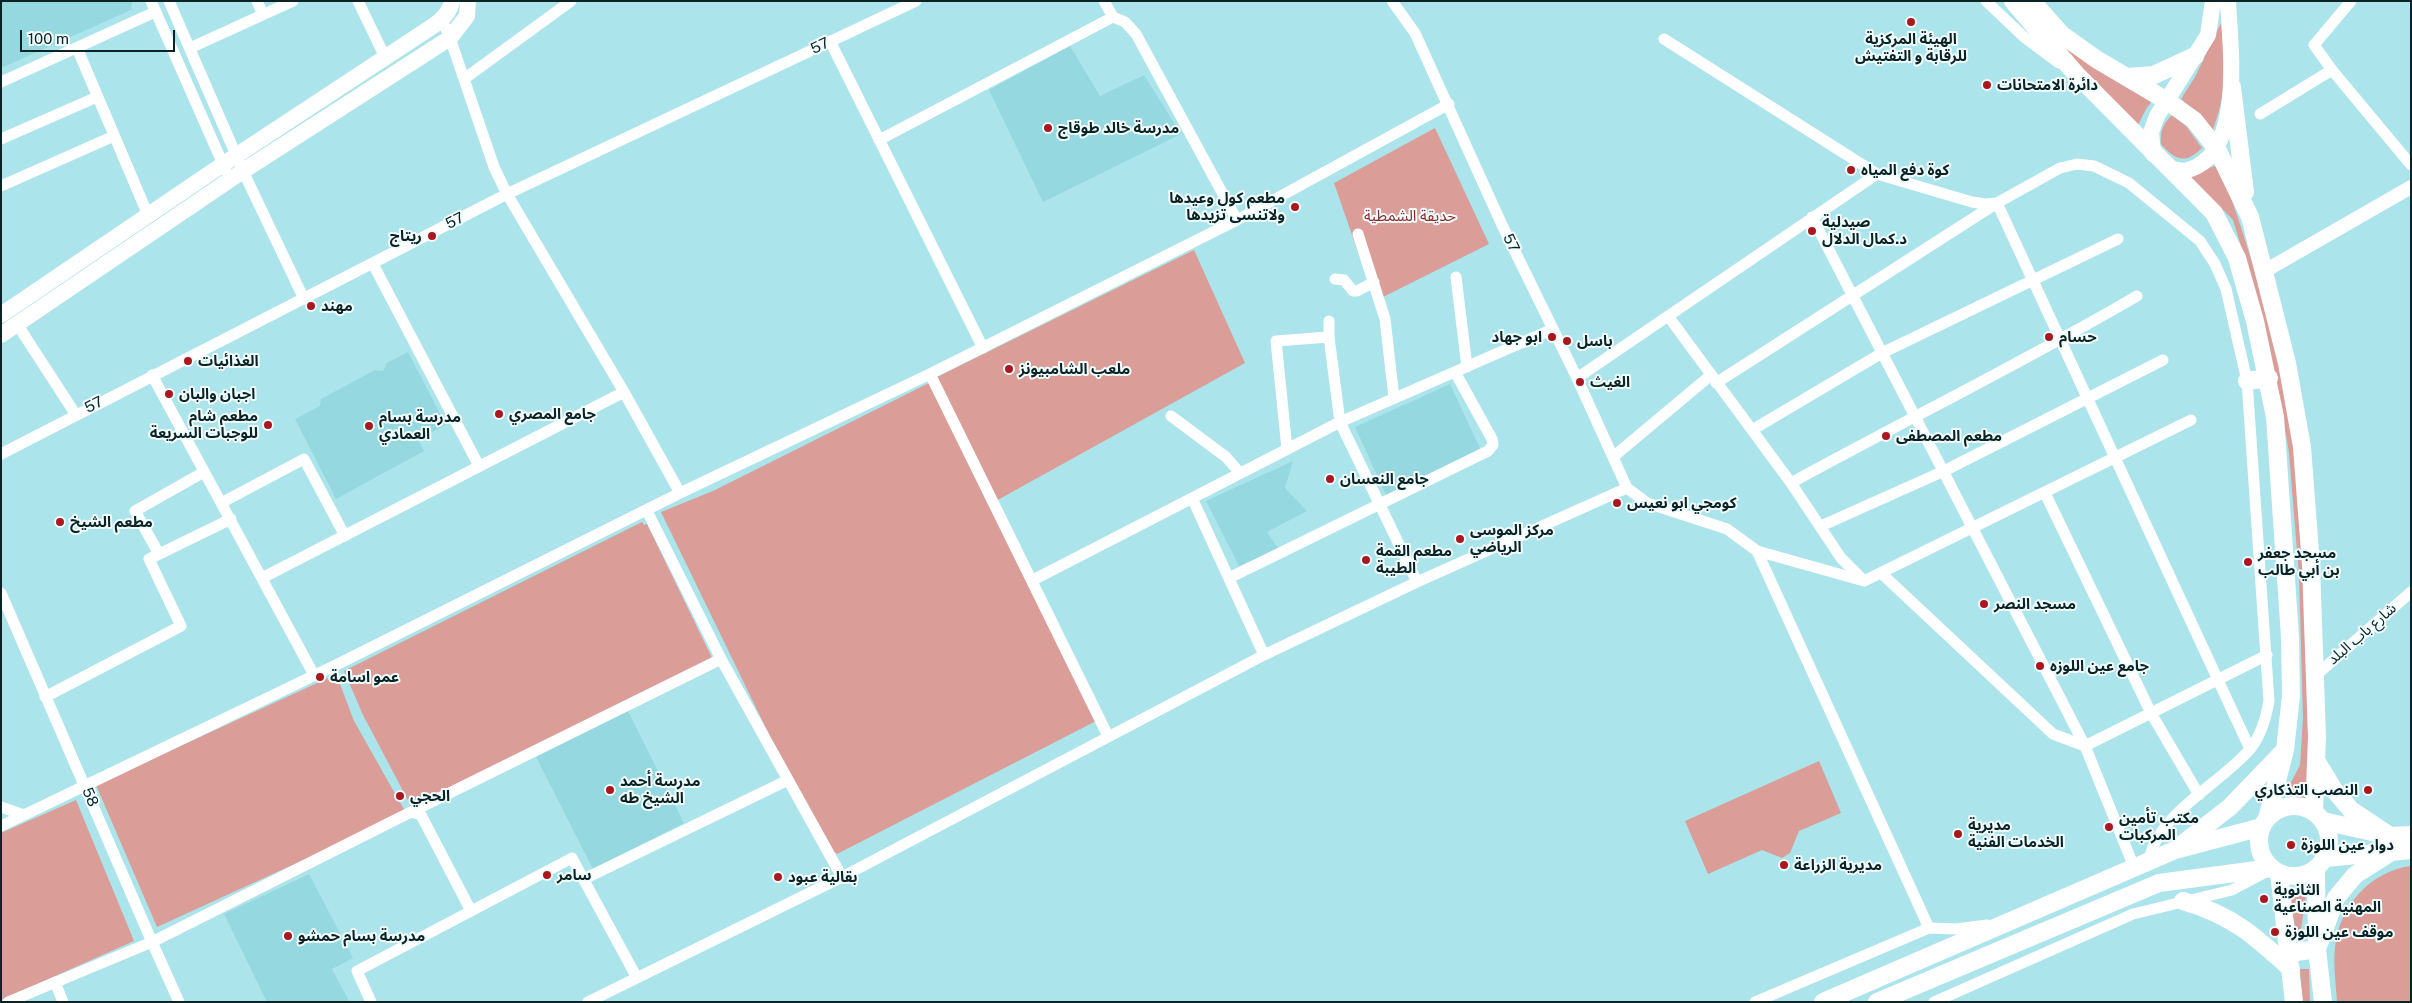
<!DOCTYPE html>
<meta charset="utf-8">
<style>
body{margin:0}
#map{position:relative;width:2412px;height:1003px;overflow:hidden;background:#ace4eb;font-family:"Public Sans",sans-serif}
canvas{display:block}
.frame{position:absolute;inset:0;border:2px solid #0c2325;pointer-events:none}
.scale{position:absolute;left:20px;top:30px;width:155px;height:22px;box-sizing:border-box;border:2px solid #0c2325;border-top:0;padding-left:6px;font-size:15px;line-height:18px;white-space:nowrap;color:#0c2325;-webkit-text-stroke:4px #f1fcfd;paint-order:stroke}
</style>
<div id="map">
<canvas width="2412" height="1003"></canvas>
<div class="frame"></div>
<div class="scale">100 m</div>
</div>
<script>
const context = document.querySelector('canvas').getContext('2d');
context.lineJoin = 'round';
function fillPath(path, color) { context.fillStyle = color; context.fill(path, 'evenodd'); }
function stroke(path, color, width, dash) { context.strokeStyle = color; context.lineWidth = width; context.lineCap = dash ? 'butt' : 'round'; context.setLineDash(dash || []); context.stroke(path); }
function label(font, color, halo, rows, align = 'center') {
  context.font = font + ' "Public Sans","Noto Sans Arabic",sans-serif'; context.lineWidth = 4; context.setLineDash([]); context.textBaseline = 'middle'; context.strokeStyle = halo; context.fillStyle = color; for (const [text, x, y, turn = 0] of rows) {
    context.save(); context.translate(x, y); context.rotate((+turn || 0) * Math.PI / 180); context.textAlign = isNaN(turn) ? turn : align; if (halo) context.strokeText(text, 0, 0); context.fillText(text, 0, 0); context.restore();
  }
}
fillPath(new Path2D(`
 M1,1h131l-1,9 -130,58z
 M1070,46l30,50 44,-21 37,59 -138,68 -54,-112z
 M408,352l38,73 -28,14 6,12 -88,48 -41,-80 25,-13 1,-7 54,-29 8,1 4,-8z
 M1450,384l34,73 -97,40 -32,-70z
 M1293,461l-8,27 22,23 -40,21 12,17 -40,17 -33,-65z
 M628,711l56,112 -91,46 -57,-112z
 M309,874l44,84 -21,11 17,32 -82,1 -43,-88z`), '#95d8e0');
fillPath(new Path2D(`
 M2020,1l132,100 -6,8 -9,18z
 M2221,23c4,42 7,68 -9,109l-15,-19 -16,-14 14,-22z
 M2172,115l14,11 16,22c-17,17 -27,12 -41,-4 -1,-13 2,-20 11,-29z
 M1435,128l54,116 -114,57 -41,-118z
 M2219,164c32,87 58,176 73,267 7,41 8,83 10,124 4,81 6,162 7,243l-21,-1 -3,-3 15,-29 3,-47 -4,-143 -10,-122 -9,-54 -30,-124 -17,-55 -43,-44z
 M1194,250l51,113 -251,139 -57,-125z
 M929,383l169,337 -261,134 -2,-2 -7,4 -167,-344 52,-21z
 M642,522l2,3 3,-1 67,138 -302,146 -49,-93 -19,-44z
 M337,676l17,45 52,92 -249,114 -61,-142 232,-107 2,2z
 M1819,761l22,52 -42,18 -9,22 -8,5 -20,-8 -54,24 -23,-53z
 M76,800l58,141 -133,59v-167z
 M2411,866v136h-74c-1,-18 -4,-37 -2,-55 4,-40 35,-76 76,-81z
 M2306,895l-7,48 -11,-47z
 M2300,969h9l1,33h-8z`), '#db9d97');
stroke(new Path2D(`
 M151,1l75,170
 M169,1l74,170 61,128
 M257,1l6,14
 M358,1l27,56
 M1104,1l9,16
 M1392,1l23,32 87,192 75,153 50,110 20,15 80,26 30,22 107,30 327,-161
 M1986,1l38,36 35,26
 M442,20l8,18 44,129 13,27 117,198 56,101
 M1664,39l213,135 95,28 13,2 12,-1 63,-35 17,-4 17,2 35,17 71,58 15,23 11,25 21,92 22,320c-3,17 -8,34 -18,47 -29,35 -95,66 -102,113
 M830,41l153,307
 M77,48l71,167
 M190,48l103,-47
 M2332,70l-18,-25 37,-44
 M464,79l107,-78
 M1,82l154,-70
 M2260,114l72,-44 79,95
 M1,139l96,-42
 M879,140l234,-123 12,5 11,12 101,186
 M1,186l113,-50
 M1812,217l273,529 49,121
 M1358,234l27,85 9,79
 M373,264l106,202
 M1456,277l11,90
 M1335,279l9,1 9,11h4l17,-9
 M1668,316l123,167 50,75 22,22
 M17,324l59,91
 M1329,337l11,85 77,160
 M930,374l178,362
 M152,375l162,300
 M1577,378l300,-204
 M1716,383l281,-180 253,546
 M1171,416l55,41 14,16
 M1752,430l130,-77 236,-114
 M1287,449l-11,-108 53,-4v-16
 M1,454l506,-260 409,-193
 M1613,457l98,-82
 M1791,483c115,-63 233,-121 346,-187
 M2045,493l106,220 48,82
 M1192,498l72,157
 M221,503l83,-44 41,77
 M647,511l74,148 121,218
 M1821,526l123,-55 219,-111
 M1757,551l172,377
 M159,554l-24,-43 69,-39
 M1881,573l172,161 32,12 182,-91
 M262,578l362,-186
 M1229,578l259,-127 5,-6 -1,-6 -37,-67
 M1033,580l307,-158 213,-93
 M1,593l151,349 27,60
 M2314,677l97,-85
 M45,697l136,-71 -32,-67 82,-40
 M1,807l23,8 312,-150 344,-172 250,-119 307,-154 212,-116
 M1,826l23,-11
 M584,879l204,-99
 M471,911l-50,-96 -10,-3 310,-153
 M55,982l8,20
 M8,1002l144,-60 259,-130
 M371,1002l-14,-31 215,-113 65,120
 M588,1002l254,-125 422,-222 153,-73 210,-94
 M1755,1002l174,-74 27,1 31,-4
 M1934,1002l199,-88 99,-24 32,-17`), '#fff', 11);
stroke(new Path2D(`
 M2263,272l148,-85`), '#fff', 14);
stroke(new Path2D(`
 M2153,154l-2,-22 6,-16 51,-81 5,-34
 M2169,168c5,1 13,4 19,2 57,-16 42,-124 40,-169
 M1,315l221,-150 211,-139c9,-6 17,-14 19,-25
 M1,335l242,-164 207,-133 17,-22 1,-15`), '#fff', 16);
stroke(new Path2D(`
 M2013,1l63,73 138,139 23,45 18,63 20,96 15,220 1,59 -6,54 -18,69
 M2032,1l29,33 35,25 71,42 27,19 23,29 33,68 37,146 15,84 9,118 6,172 -3,75
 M2127,77l27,-2 41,-19
 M2232,87l13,105
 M2247,381l22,-3
 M2317,762l17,28 17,20 39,26
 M2259 841a35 35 0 1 1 70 0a35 35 0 1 1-70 0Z
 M2323,821l67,15 21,-1
 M2181,845l49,-38 53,-55
 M2325,858l86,-8
 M2316,869l1,80 6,53
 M2279,873l15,129
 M2183,901c49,14 72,35 108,68
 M2290,953l27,-4 19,-51 19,-23 38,-24
 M1823,1002l352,-152 87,-23
 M1877,1002l282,-119 113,-15`), '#fff', 18);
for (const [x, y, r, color] of [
 [1911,22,5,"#ab171f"],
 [1987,85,5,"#ab171f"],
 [1048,128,5,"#ab171f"],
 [1851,170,5,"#ab171f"],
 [1295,207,5,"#ab171f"],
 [1812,231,5,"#ab171f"],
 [432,236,5,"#ab171f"],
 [311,306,5,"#ab171f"],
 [1552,337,5,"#ab171f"],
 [2049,337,5,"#ab171f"],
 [1567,341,5,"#ab171f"],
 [188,361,5,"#ab171f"],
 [1009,369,5,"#ab171f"],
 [1580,382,5,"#ab171f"],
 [169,394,5,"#ab171f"],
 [499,414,5,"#ab171f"],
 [268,425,5,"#ab171f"],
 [369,426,5,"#ab171f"],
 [1886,436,5,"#ab171f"],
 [1330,479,5,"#ab171f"],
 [1617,503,5,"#ab171f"],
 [60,522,5,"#ab171f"],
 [1460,539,5,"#ab171f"],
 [1366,560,5,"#ab171f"],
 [2248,562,5,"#ab171f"],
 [1984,604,5,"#ab171f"],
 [2040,666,5,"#ab171f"],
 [320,677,5,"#ab171f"],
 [610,790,5,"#ab171f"],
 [2368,790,5,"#ab171f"],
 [400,796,5,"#ab171f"],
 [2109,827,5,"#ab171f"],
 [1958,834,5,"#ab171f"],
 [2291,845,5,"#ab171f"],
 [1784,865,5,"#ab171f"],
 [547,875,5,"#ab171f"],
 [778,877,5,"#ab171f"],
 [2264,899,5,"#ab171f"],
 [2275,932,5,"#ab171f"],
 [288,936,5,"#ab171f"]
]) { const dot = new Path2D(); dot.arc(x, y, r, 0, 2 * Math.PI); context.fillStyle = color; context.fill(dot); stroke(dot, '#f1fcfd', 2); }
label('bold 15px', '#0c2325', '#f1fcfd', [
 ["الهيئة المركزية",1911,39,"center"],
 ["للرقابة و التفتيش",1911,56,"center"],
 ["دائرة الامتحانات",1997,85],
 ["مدرسة خالد طوقاج",1058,128],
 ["كوة دفع المياه",1861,170],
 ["مطعم كول وعيدها",1285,198,"right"],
 ["ولاتنسى تزيدها",1285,215,"right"],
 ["صيدلية",1822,222],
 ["د.كمال الدلال",1822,239],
 ["ريتاج",422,236,"right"],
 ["مهند",321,306],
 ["ابو جهاد",1542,337,"right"],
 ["حسام",2059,337],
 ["باسل",1577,341],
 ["الغذائيات",198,361],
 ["ملعب الشامبيونز",1019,369],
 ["الغيث",1590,382],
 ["اجبان والبان",179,394],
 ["جامع المصري",509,414],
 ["مطعم شام",258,416,"right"],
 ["للوجبات السريعة",258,433,"right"],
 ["مدرسة بسام",379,417],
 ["العمادي",379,434],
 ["مطعم المصطفى",1896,436],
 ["جامع النعسان",1340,479],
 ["كومجي ابو نعيس",1627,503],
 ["مطعم الشيخ",70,522],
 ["مركز الموسى",1470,530],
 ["الرياضي",1470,547],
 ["مطعم القمة",1376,551],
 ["الطيبة",1376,568],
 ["مسجد جعفر",2258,553],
 ["بن أبي طالب",2258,570],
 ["مسجد النصر",1994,604],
 ["جامع عين اللوزه",2050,666],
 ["عمو اسامة",330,677],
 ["مدرسة أحمد",620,781],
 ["الشيخ طه",620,798],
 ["النصب التذكاري",2358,790,"right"],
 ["الحجي",410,796],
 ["مكتب تأمين",2119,818],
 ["المركبات",2119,835],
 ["مديرية",1968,825],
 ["الخدمات الفنية",1968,842],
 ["دوار عين اللوزة",2301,845],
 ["مديرية الزراعة",1794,865],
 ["سامر",557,875],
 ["بقالية عبود",788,877],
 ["الثانوية",2274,890],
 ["المهنية الصناعية",2274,907],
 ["موقف عين اللوزة",2285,932],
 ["مدرسة بسام حمشو",298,936]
], 'left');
label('15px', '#0c2325', '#f1fcfd', [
 ["57",820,46,-25],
 ["57",455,221,-27],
 ["57",1511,243,64],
 ["57",94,405,-27],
 ["شارع باب البلد",2362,634,-41],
 ["58",90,797,67]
]);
label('15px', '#862d2b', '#f1fcfd', [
 ["حديقة الشمطية",1410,216]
]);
</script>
